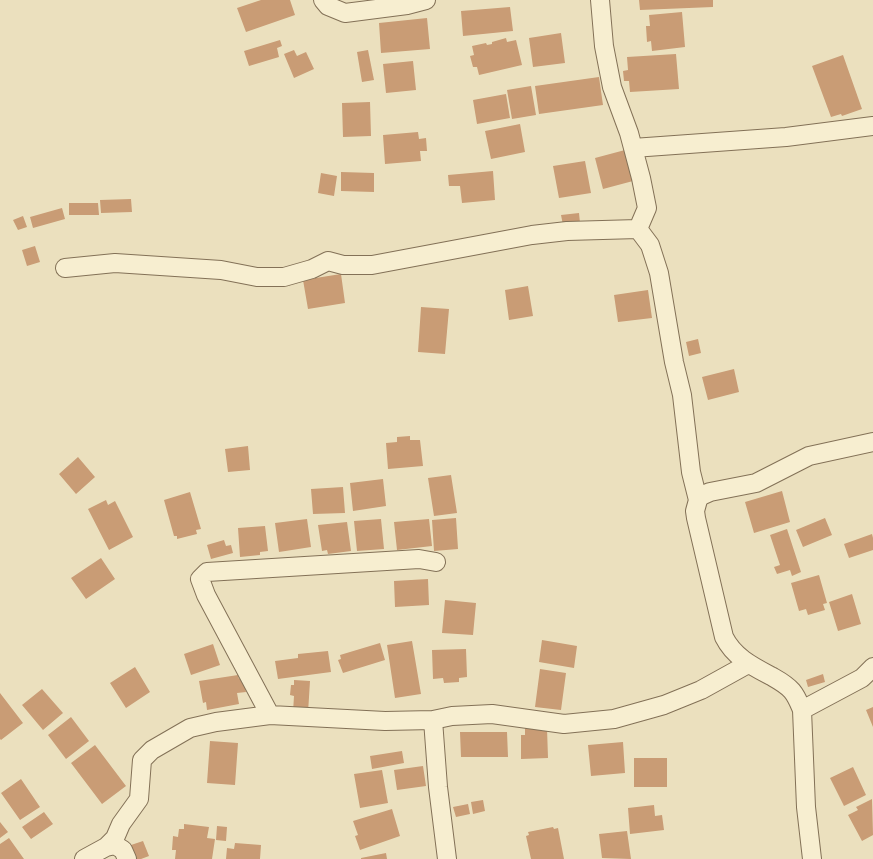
<!DOCTYPE html>
<style>
body{margin:0}
canvas{display:block;background:#ebe0be}
</style>
<canvas width="873" height="859"></canvas>
<script>
const context = document.querySelector('canvas').getContext('2d');
context.lineJoin = 'round';
function fillPath(path, color) { context.fillStyle = color; context.fill(path, 'evenodd'); }
function stroke(path, color, width, dash) { context.strokeStyle = color; context.lineWidth = width; context.lineCap = dash ? 'butt' : 'round'; context.setLineDash(dash || []); context.stroke(path); }
fillPath(new Path2D(`
 M261,0h29l5,15 -49,17 -9,-24z
 M639,0h74v7l-73,3z
 M510,7l3,24 -50,5 -2,-25z
 M682,12l3,35 -33,4 -1,-10 -4,1 -1,-16h4l-1,-11z
 M427,18l3,31 -49,4 -2,-30z
 M561,33l4,30 -32,4 -4,-29z
 M506,38l1,4 9,-2 6,25 -43,10 -2,-8h-4l-3,-11 4,-1 -2,-9 14,-3 1,2 5,-1v-2z
 M280,40l2,6 -5,2 2,9 -30,9 -5,-15z
 M294,50l3,6 9,-4 8,17 -20,9 -10,-24z
 M368,50l6,30 -12,2 -5,-30z
 M676,54l3,35 -49,3 -1,-11h-5l-1,-10 5,-1 -1,-13z
 M843,55l19,54 -20,7 -1,-2 -10,3 -19,-51z
 M413,61l3,29 -30,3 -3,-29z
 M599,77l4,28 -64,9 -4,-28z
 M531,86l5,29 -24,4 -5,-29z
 M506,94l4,24 -33,6 -4,-24z
 M370,102l1,34 -28,1 -1,-34z
 M520,124l5,28 -34,7 -6,-28z
 M418,132l1,7 7,-1 1,13h-7l1,10 -36,3 -2,-29z
 M625,150l8,31 -30,8 -8,-31z
 M585,161l6,32 -32,5 -6,-32z
 M493,171l2,29 -33,3 -2,-17h-11l-1,-11z
 M341,172l33,1v19l-33,-1z
 M321,173l16,3 -3,20 -16,-3z
 M131,199l1,13 -31,1 -1,-13z
 M69,203h29l1,12h-30z
 M62,208l3,11 -32,9 -3,-11z
 M579,213l1,10 -17,2 -2,-10z
 M23,216l4,11 -9,3 -5,-10z
 M35,246l5,16 -13,4 -5,-16z
 M341,274l4,29 -37,6 -5,-29z
 M528,286l5,30 -24,4 -4,-30z
 M648,290l4,28 -34,4 -4,-27z
 M421,307l28,2 -4,45 -27,-2z
 M698,339l3,14 -12,3 -3,-14z
 M734,369l5,23 -31,8 -6,-23z
 M410,436v4h10l3,26 -35,3 -2,-26 11,-1v-5z
 M248,446l2,24 -22,2 -3,-23z
 M78,457l17,20 -19,17 -17,-20z
 M451,475l6,38 -23,3 -6,-38z
 M383,479l3,27 -33,5 -3,-28z
 M343,487l2,26 -32,1 -2,-25z
 M782,491l8,31 -36,11 -9,-31z
 M190,492l11,37 -5,1 1,4 -20,5v-3h-3l-10,-36z
 M106,500l2,5 7,-4 18,36 -24,13 -21,-41z
 M456,518l2,31 -24,2 -2,-31z
 M825,518l7,17 -29,12 -7,-17z
 M307,519l4,28 -32,5 -4,-29z
 M381,519l3,30 -27,2 -3,-30z
 M429,519l3,27 -35,4 -3,-28z
 M347,522l4,29 -23,3 -1,-4 -5,1 -4,-26z
 M265,526l3,25 -8,1v3l-20,2 -2,-29z
 M787,529l14,43 -9,4 -2,-6 -13,4 -3,-7 6,-2 -10,-30z
 M872,534l1,4v12l-24,8 -5,-14z
 M224,540l2,6 5,-1 2,8 -22,6 -4,-14z
 M101,558l14,21 -29,20 -15,-21z
 M819,575l8,28 -4,1 2,6 -17,5 -2,-6 -7,2 -8,-28z
 M428,579l1,26 -34,2 -1,-26z
 M852,594l9,30 -23,7 -9,-29z
 M445,600l31,3 -3,32 -31,-2z
 M542,640l35,6 -3,22 -35,-6z
 M412,641l9,53 -26,4 -8,-53z
 M380,643l5,17 -42,13 -5,-13 3,-1 -1,-4z
 M213,644l7,21 -29,10 -7,-21z
 M466,649l1,28 -8,1v4l-15,1 -1,-5 -10,1 -1,-29z
 M328,651l3,21 -53,7 -3,-18 23,-3v-4z
 M135,667l15,25 -24,16 -16,-25z
 M540,669l26,4 -5,37 -26,-3z
 M823,674l2,8 -17,5 -2,-7z
 M238,675l1,4 4,-1 3,14 -9,1 2,11 -32,6 -1,-8 -3,1 -4,-22z
 M294,680l16,1 -2,32 -15,-1 1,-16 -4,-1 1,-10h3z
 M42,689l21,24 -20,17 -21,-25z
 M0,693l23,30 -22,17 -1,-1z
 M873,707v20l-7,-17z
 M71,717l18,24 -23,18 -18,-24z
 M525,728h22l1,30 -27,1v-24h4z
 M460,732h47l1,25h-47z
 M210,741l28,2 -3,42 -28,-2z
 M623,742l2,31 -34,3 -3,-31z
 M95,745l31,41 -24,18 -31,-41z
 M402,751l2,12 -32,6 -2,-13z
 M634,758h33v29h-33z
 M423,766l3,20 -29,4 -3,-20z
 M853,767l13,28 -22,11 -14,-28z
 M382,770l6,33 -28,5 -6,-34z
 M21,779l19,28 -20,13 -19,-27z
 M872,799l1,36 -11,6 -14,-26 10,-5 -2,-3z
 M483,800l2,11 -12,3 -2,-12z
 M468,804l2,10 -14,3 -3,-10z
 M654,805l1,11 7,-1 2,15 -34,4 -2,-26z
 M392,809l8,27 -40,14 -5,-14 3,-1 -5,-14z
 M44,812l9,12 -22,15 -9,-12z
 M0,822l8,10 -8,6z
 M184,824l25,3 -2,11 8,1 -3,20h-37l1,-9h-4l1,-14 5,1 1,-8h5z
 M217,826l10,1 -1,14 -10,-1z
 M553,827l1,2 4,-1 6,31h-33l-5,-23 3,-1 -1,-3z
 M627,831l4,28 -29,-1 -3,-24z
 M9,838l15,21h-24v-15z
 M143,841l6,15 -8,3h-8l-5,-13z
 M235,843l26,2 -1,14h-34l1,-11 7,1z
 M386,853l1,6h-26v-1z`), '#c99c75');
const minor = new Path2D(`
 M323,0l5,6 17,7 62,-8 19,-5
 M600,0l4,46 8,41 17,46 12,45 6,30 -9,21
 M633,148l153,-11 87,-11
 M65,268l50,-5 106,7 36,7h27l28,-8 16,-8 15,4h29l160,-30 35,-4 71,-2 12,16 9,28 15,89 8,33 9,77 7,28
 M802,710l60,-32 11,-11
 M270,715l-64,-120 -6,-16 7,-7 212,-13 17,3
 M433,720l5,67 9,72
 M106,847l9,-9 6,-14 18,-25 3,-39 10,-10 38,-22 26,-6 54,-7 115,6 48,-1 19,-4 40,-2 72,10 50,-5 50,-14 37,-15 47,-26
 M84,859l22,-12 9,-2 8,5 4,9
 M812,859l-6,-52 -4,-97c-3,-7 -5,-13 -10,-19 -6,-7 -14,-11 -21,-15 -19,-10 -37,-19 -47,-39l-28,-119 -1,-7 3,-11 3,-4 9,-4 46,-9 53,-27 64,-14`);
stroke(minor, '#837157', 20);
stroke(minor, '#f7eed0', 18);
</script>
